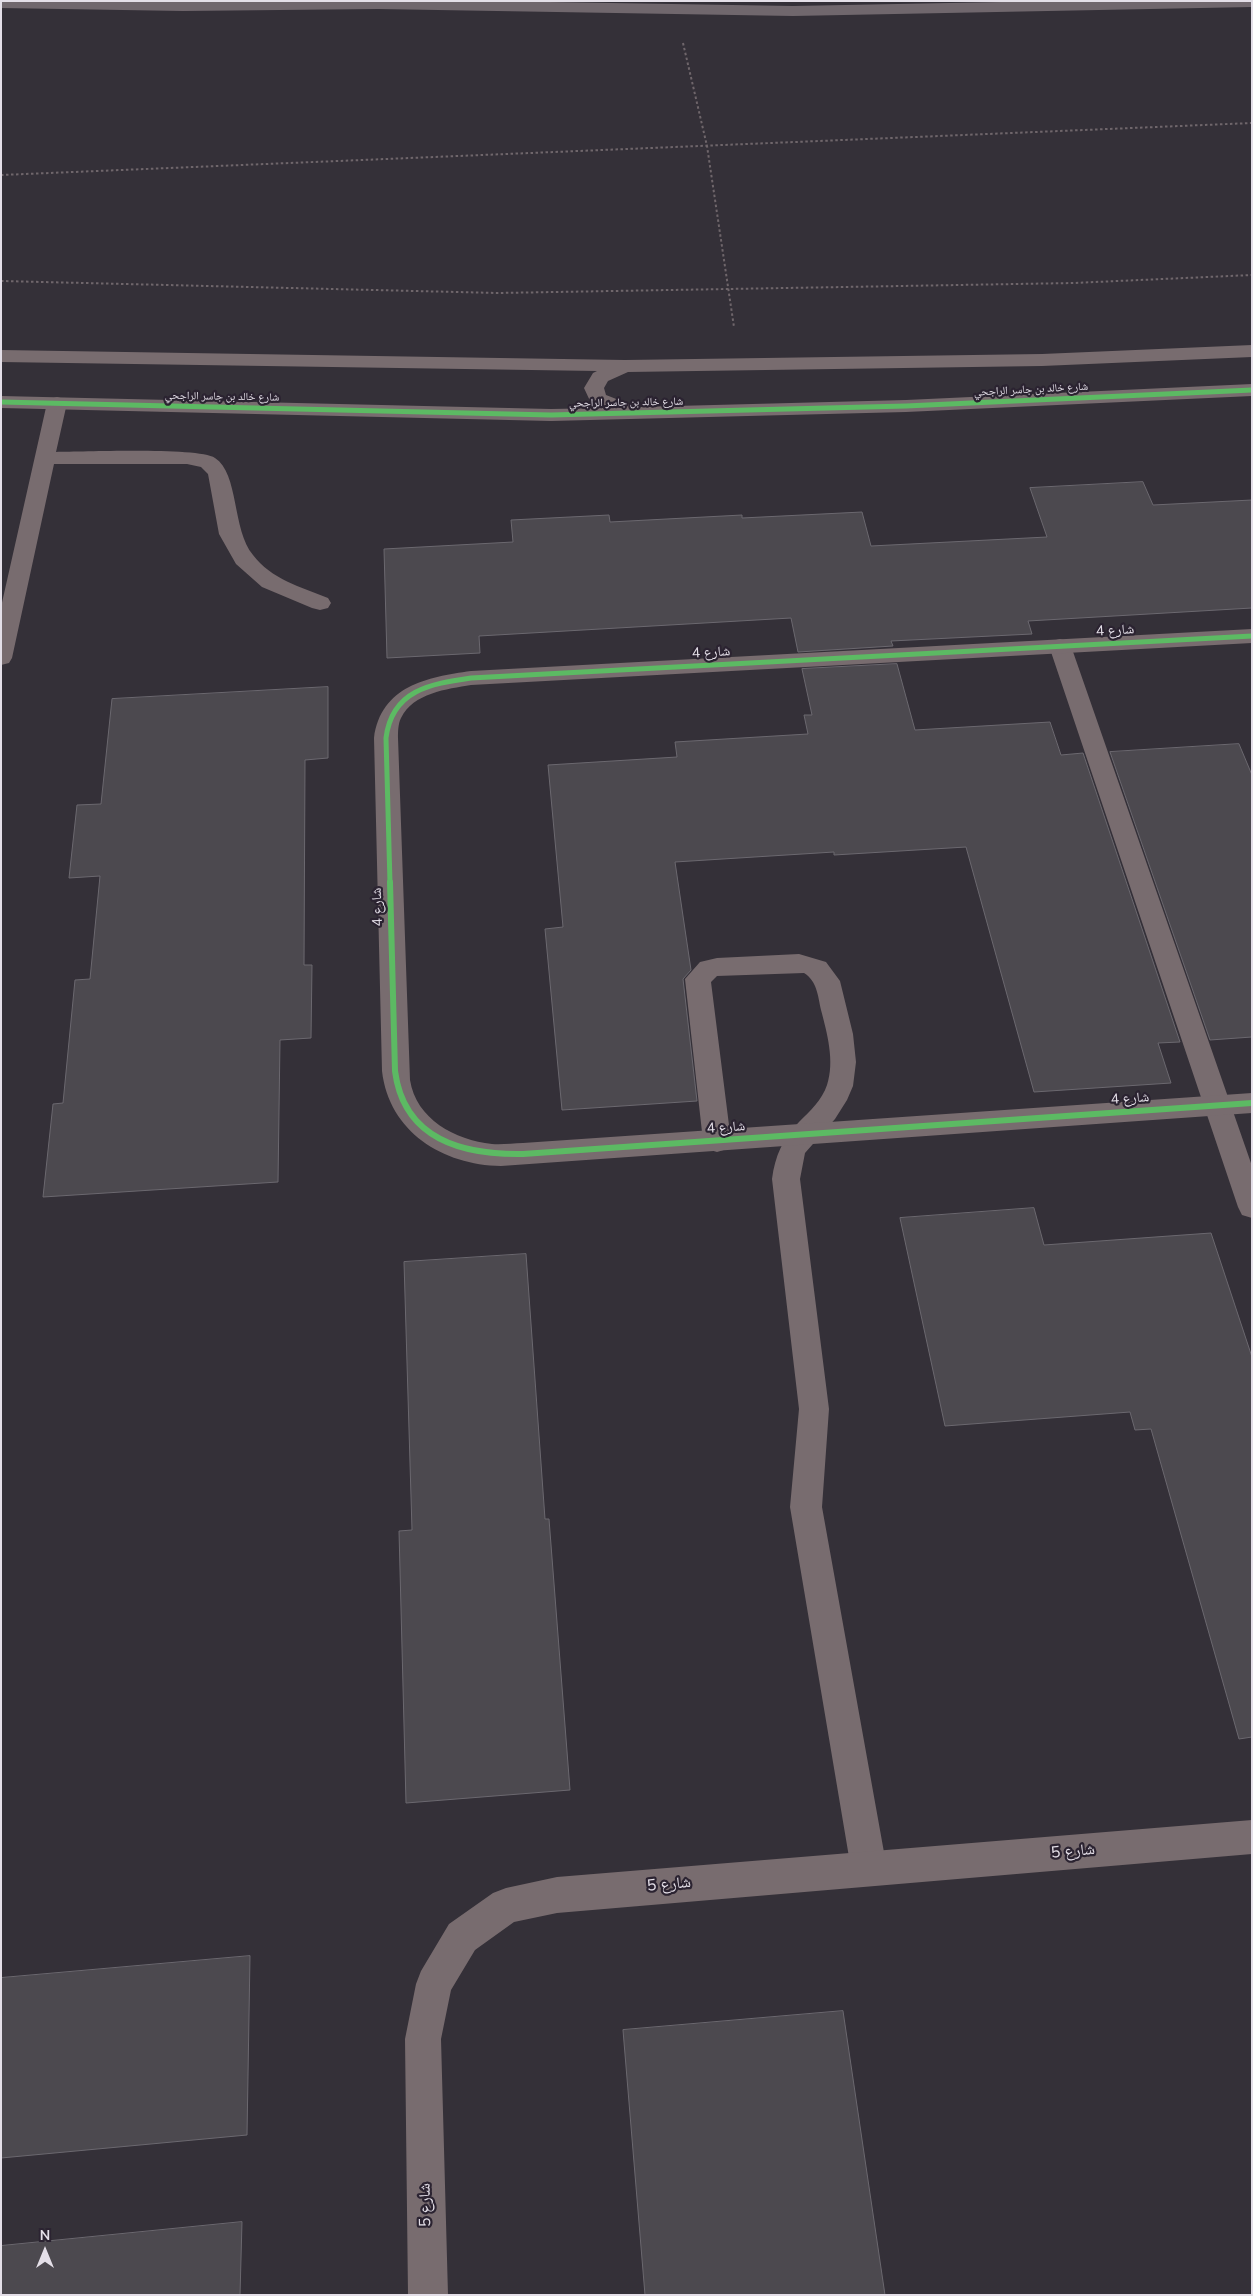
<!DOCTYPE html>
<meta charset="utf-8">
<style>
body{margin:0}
#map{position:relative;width:1253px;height:2296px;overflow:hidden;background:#343038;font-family:"Nunito Sans",sans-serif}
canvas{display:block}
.frame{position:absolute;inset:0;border:2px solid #e4dfe8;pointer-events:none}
.north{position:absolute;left:20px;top:2226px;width:50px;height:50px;-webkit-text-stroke:4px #2b2331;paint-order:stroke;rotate:0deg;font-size:14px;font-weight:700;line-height:20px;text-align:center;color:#e4dfe8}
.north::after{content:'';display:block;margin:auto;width:18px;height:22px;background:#e4dfe8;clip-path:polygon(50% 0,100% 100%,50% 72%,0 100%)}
</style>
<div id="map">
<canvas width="1253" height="2296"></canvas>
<div class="frame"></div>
<div class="north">N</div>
</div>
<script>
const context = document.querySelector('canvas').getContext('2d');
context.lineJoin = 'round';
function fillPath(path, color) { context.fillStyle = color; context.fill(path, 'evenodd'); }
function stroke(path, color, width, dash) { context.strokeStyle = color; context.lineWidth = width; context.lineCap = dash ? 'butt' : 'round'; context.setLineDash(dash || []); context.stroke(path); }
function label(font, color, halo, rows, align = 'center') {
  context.font = font + ' "Nunito Sans","Noto Naskh Arabic",sans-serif'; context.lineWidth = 4.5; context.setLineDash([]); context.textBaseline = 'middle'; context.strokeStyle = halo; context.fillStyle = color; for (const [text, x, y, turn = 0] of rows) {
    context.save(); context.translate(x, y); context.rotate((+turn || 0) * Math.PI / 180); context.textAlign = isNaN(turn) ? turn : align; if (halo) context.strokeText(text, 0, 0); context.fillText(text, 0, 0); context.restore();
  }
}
const building = new Path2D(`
 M1143,482l10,23 99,-5v108l-224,13 4,13 -141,7 2,5 -95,6 -7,-34 -312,18 1,17 -93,5 -3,-109 129,-7 -2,-22 98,-5 1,7 132,-7v3l120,-6 9,34 176,-9 -17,-49z
 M897,664l18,66 135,-8 11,33 22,-2 97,289 -22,1 13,40 -137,9 -68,-245 -132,8v-3l-159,10 16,108 -8,9 14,122 -135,9 -17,-181 18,-2 -15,-162 129,-8 -2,-15 133,-8 -4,-19h8l-10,-46z
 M328,687v71l-23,2 -1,205h8l-1,73 -31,2 -2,142 -235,15 10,-93 10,-1 12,-123 15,-1 10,-103 -31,2 8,-73 24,-1 11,-105z
 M1239,744l13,31v262l-42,3 -100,-288z
 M1034,1208l10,37 167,-12 41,124v380l-13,2 -88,-310 -16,1 -5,-18 -185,14 -45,-208z
 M526,1254l19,265h4l21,271 -164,13 -7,-272 13,-1 -8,-268z
 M250,1956l-3,179 -246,23v-180z
 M843,2011l42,284h-240l-22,-265z
 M242,2222l-2,73h-239v-49z`);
fillPath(building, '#4c494f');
stroke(building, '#6b686f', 1);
stroke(new Path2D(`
 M683,43l24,103 27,181
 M1,175l1251,-52
 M1,281l497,12 575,-10 179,-8`), '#6f666b', 2, [2.5, 2.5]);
fillPath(new Path2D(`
 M57,397l7,2 3,4 -11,49c28,0 142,-5 159,6 24,15 17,72 38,97 18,24 48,32 75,43l3,5 -3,5 -8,2 -8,-2 -50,-21 -26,-23 -17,-30 -11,-60 -7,-7 -14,-3h-133l-42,194 -3,5 -8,2v-58l46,-204 3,-4z
 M1060,639l8,2 3,5 181,520v52l-10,-3 -4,-8 -189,-561 3,-5z
 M799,954l27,8 14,19 13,53 3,28 -3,24 -6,14 -12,19 -30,34 -5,26 29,230 -7,98 65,362 -6,12 -12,5 -12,-5 -6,-12 -61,-362 9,-98 -27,-230c3,-23 11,-41 27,-57 11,-11 23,-22 28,-37 8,-24 0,-52 -6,-75 -3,-14 -4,-29 -17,-37l-87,3 -6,6 20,159 -4,8 -10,3 -10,-3 -4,-8 -18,-162 15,-17 17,-4z`), '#786c6f');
fillPath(new Path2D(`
 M1252,629v14l-781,42c-24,4 -58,8 -70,33 -3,6 -3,14 -3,20l12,342c6,39 45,60 82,64 10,1 21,-1 31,-1l729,-50v20l-751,53c-58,-1 -112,-34 -119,-95l-8,-333c7,-52 53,-61 97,-67z
 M1252,1820v34l-695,59 -43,9 -39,28 -24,40 -10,49 7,256h-40l-3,-256 11,-55 5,-13 28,-47 44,-31 13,-5 51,-11z`), '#786c6f');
fillPath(new Path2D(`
 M1252,345v12l-210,9 -414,6 -20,9 -4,7 2,7 31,12 269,-7 346,-16v12l-346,16 -355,9 -550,-13v-12l550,13 53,-1 -13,-5 -7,-15 9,-15 4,-2 -596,-9v-12l624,10 417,-6z`), '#786c6f');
fillPath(new Path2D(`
 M1,1h489l303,5 260,-5h199v6l-459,9 -415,-7 -195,2 -182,-3z`), '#70676d');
stroke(new Path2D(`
 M1248,390h4`), '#5cba63', 4);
stroke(new Path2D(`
 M1,402l550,13 355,-9 346,-16
 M390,883l-4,-145c6,-48 44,-54 85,-60l781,-42`), '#5cba63', 5);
stroke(new Path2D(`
 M390,882l5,189c9,69 68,84 128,83l729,-51`), '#5cba63', 6);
label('11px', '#e4dfe8', '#2b2331', [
 ["شارع خالد بن جاسر الراجحي",1031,390,-3],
 ["شارع خالد بن جاسر الراجحي",222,397,1],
 ["شارع خالد بن جاسر الراجحي",626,403,-1]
]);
label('14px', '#e4dfe8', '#2b2331', [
 ["شارع 4",1115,631,-3],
 ["شارع 4",711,653,-3],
 ["شارع 4",378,907,-92],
 ["شارع 4",1130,1099,-4],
 ["شارع 4",726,1128,-4]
]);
label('16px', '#e4dfe8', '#2b2331', [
 ["شارع 5",1073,1852,-5],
 ["شارع 5",669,1885,-5],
 ["شارع 5",426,2205,-91]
]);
</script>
